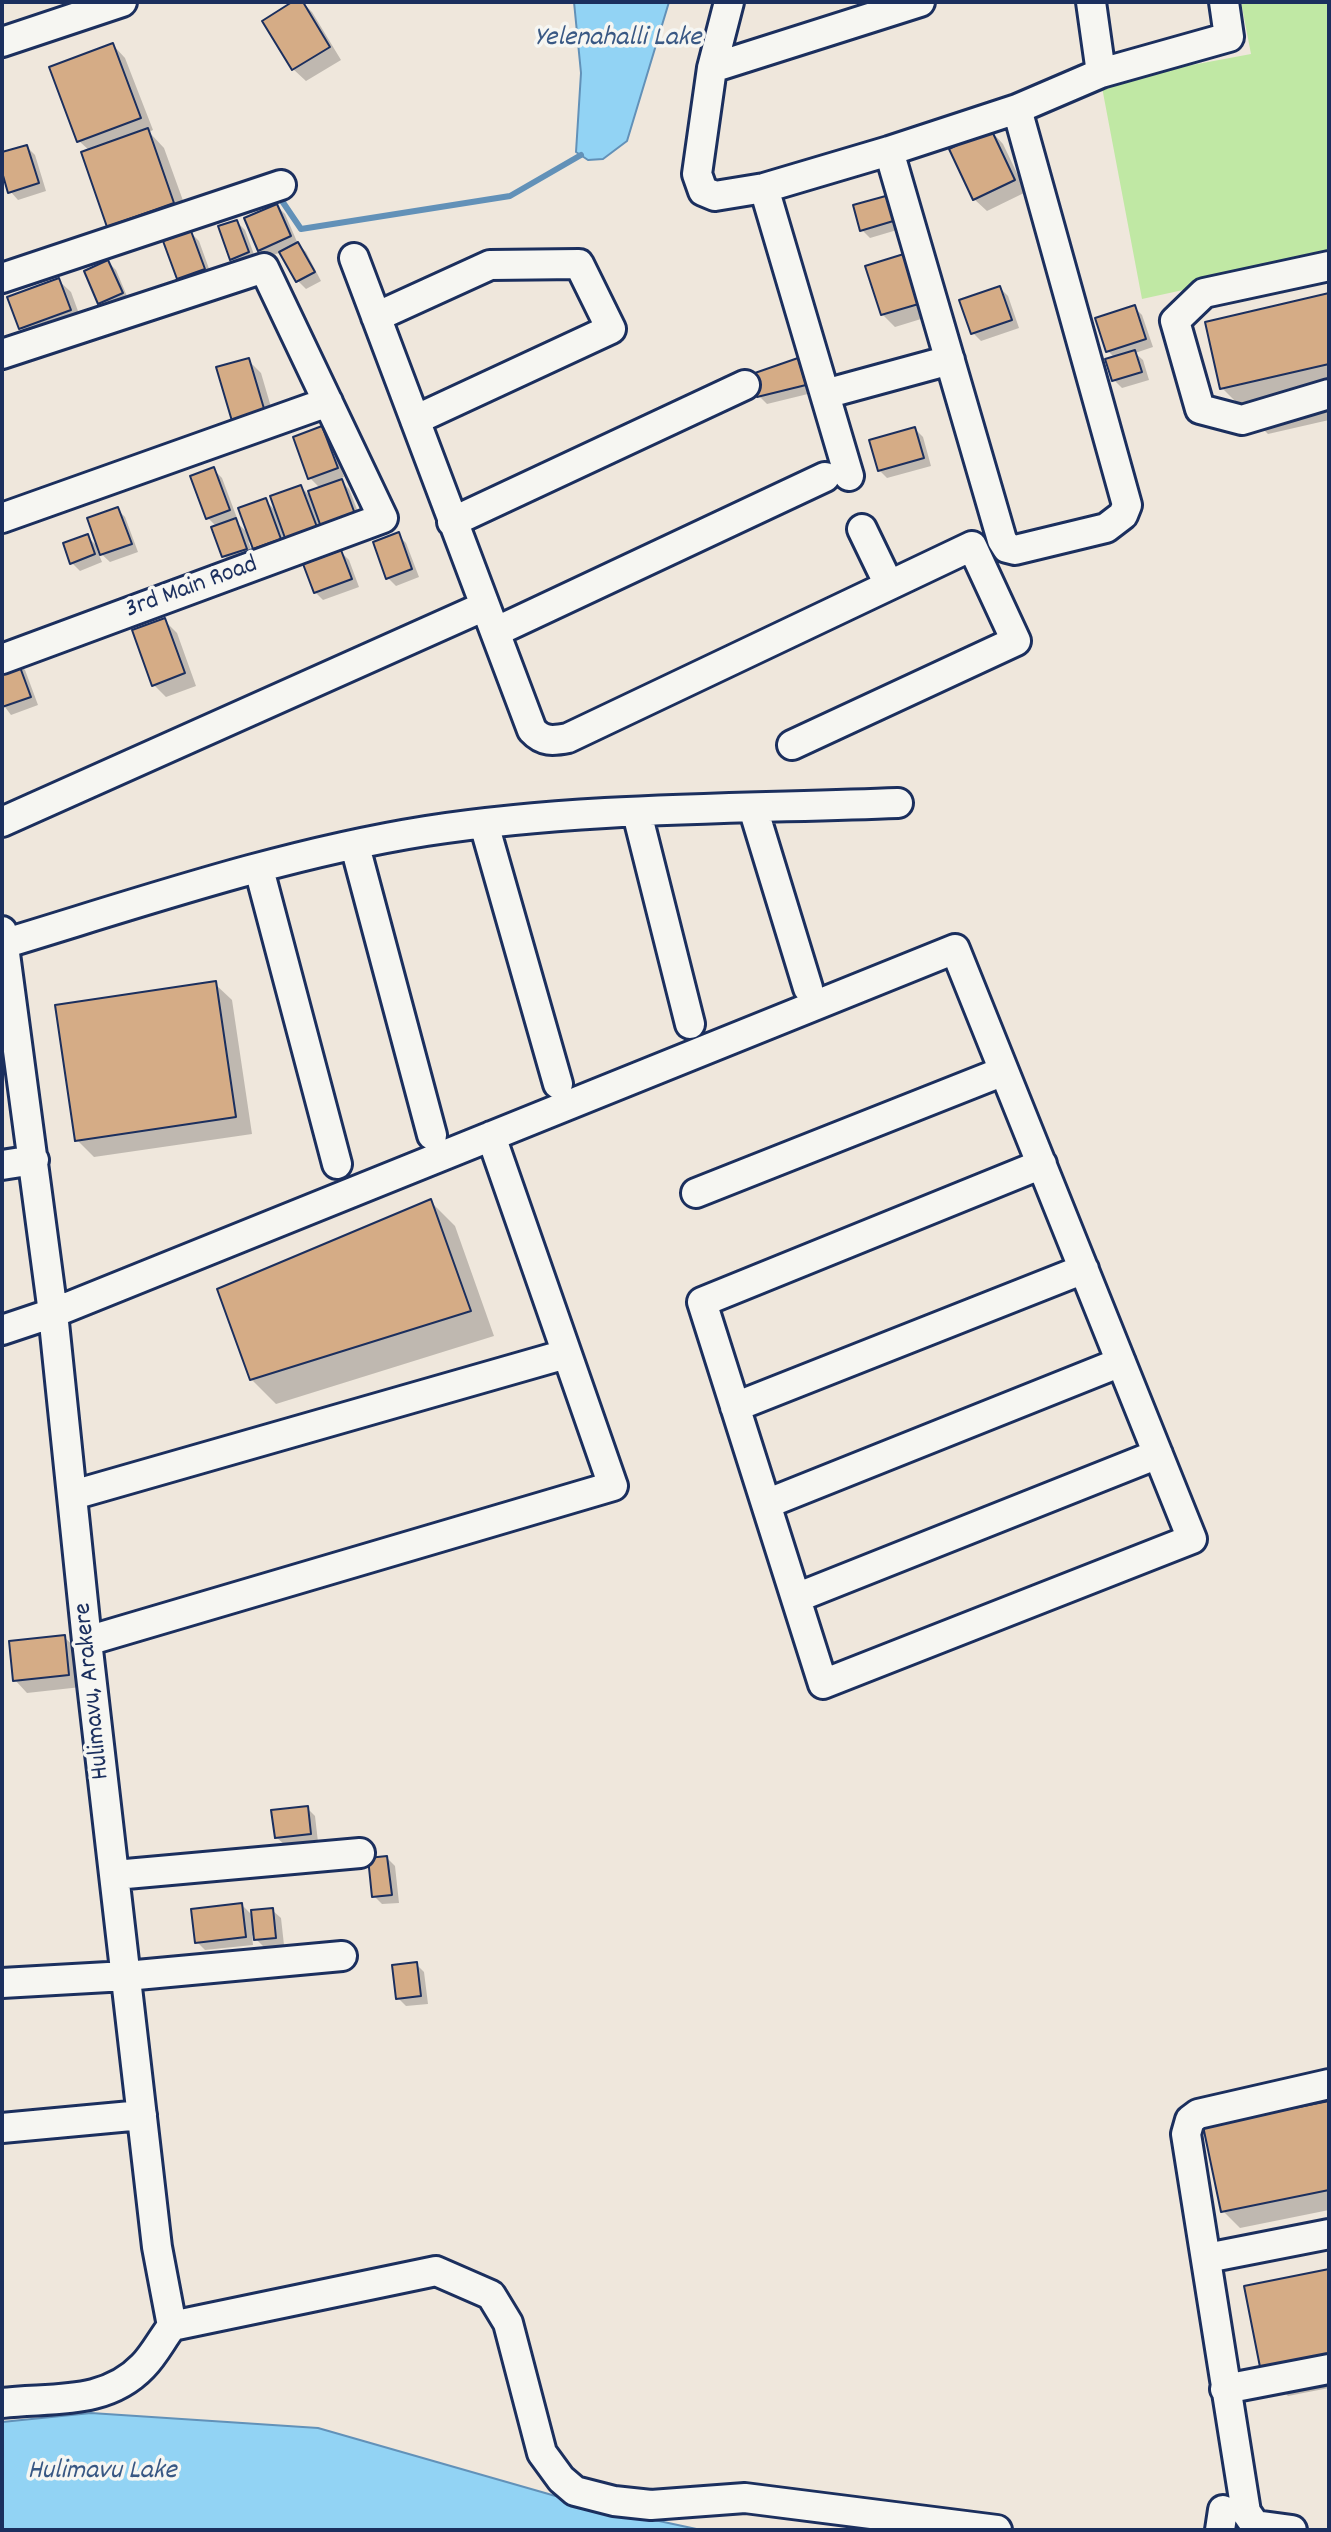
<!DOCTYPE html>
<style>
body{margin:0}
#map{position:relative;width:1331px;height:2532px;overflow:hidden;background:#efe7dc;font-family:Dekko,sans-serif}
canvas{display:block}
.frame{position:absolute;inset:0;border:4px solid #1b2f5e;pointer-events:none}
</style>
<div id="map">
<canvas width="1331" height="2532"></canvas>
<div class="frame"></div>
</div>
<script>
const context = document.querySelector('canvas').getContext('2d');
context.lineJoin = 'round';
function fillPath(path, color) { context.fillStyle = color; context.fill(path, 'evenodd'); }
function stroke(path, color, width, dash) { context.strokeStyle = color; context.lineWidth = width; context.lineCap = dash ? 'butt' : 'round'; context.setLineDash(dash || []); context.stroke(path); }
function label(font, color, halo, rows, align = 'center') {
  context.font = font + ' Dekko,sans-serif'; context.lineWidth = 7; context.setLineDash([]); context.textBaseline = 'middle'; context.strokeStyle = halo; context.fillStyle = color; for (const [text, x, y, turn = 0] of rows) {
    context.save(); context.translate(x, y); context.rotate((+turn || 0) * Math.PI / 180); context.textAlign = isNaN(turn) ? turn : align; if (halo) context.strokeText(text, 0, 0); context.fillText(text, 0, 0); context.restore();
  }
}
fillPath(new Path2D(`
 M1241,2h88v256l-187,41 -41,-217 150,-28z`), '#c0e8a4');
const water = new Path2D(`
 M574,2h95l-42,139 -24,18 -15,1 -12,-8 5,-79z
 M91,2413l227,15 276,79 107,23h-699v-108z`);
fillPath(water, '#92d3f4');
stroke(water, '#6291b8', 2);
fillPath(new Path2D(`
 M296,2h6l10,10 29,48 -35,21 -13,-12z
 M113,45l12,13 28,72 -4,2 15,16 26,72 -64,23 -17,-17 -19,-75 -11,-10z
 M991,131l12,13 23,48 -39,19 -13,-12z
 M27,147l8,8 11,36 -28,9 -8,-9 -8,-25v-12z
 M901,204l6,23 -37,11 -8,-8z
 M277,206l8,8 13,30 8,8 15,29 -15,8 -8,-8 -17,-29 -14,6 -8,-8z
 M237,222l8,8 11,30 -17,7 -8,-9z
 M191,233l8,8 13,36 -26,9 -8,-8z
 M907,255l27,60 -39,12 -13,-13z
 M108,262l8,8 13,31 -21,10 -8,-8z
 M58,280l13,12 11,30 -48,19 -13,-13z
 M1000,288l8,8 11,32 -38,13 -8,-8z
 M1329,295v125l-61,14 -46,-46z
 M1134,307l8,8 11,32 -18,6 8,7 6,20 -27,8 -8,-8 1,-22 -7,-7z
 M248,360l13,13 15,51 -29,9 -13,-13z
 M797,360l8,8 7,25 -45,11 -8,-8z
 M322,428l8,9 14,40 -5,2 10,10 13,33 -31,11 -13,-13 5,15 -28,10 -13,-13 6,15 -25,9 -15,-15 6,16 -22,7 -8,-8 -7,-29 -9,-9 6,-48 8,8 15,40 -4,1 17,16 15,-35 13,13 23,-26 13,13 6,-12 -10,-10z
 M915,429l8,8 8,29 -44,12 -8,-8z
 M117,509l8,8 13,35 -28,10 -13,-12 5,12 -22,9 -8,-8 15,-27 13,13z
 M398,535l8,8 13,34 -23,9 -8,-8z
 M341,552l8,8 10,27 -36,13 -8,-8z
 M164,620l13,13 19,53 -30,11 -13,-13z
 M17,662l8,8 13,35 -27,10 -9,-12z
 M215,984l17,16 20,134 -158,23 -17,-17z
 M430,1201l25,25 39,110 -218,68 -25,-25z
 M64,1637l13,12 4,38 -54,6 -12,-13z
 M307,1808l8,8 3,26 -33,3 -9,-8z
 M387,1858l8,8 4,37 -17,1 -8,-8z
 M242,1905l12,12 18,-7 9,8 3,27 -20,2 -12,-12 1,10 -48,5 -8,-8z
 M416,1964l8,8 4,32 -22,2 -8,-8z
 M1329,2103v107l-89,18 -17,-17z
 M1329,2271v117l-41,8 -25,-25z`), '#0003');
stroke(new Path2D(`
 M276,199l4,-1 21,31 209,-33 71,-41`), '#6291b8', 6);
const building = new Path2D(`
 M292,2h11l27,45 -38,23 -30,-49z
 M113,43l28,75 -64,24 -28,-75z
 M148,128l26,75 -67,24 -26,-75z
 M991,129l24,51 -42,20 -24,-51z
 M27,145l12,38 -31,10 -6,-21v-20z
 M893,194l7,25 -40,12 -7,-26z
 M277,204l14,32 -33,15 -14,-33z
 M237,220l12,32 -19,8 -12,-34z
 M191,231l14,38 -28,10 -14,-38z
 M298,242l17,30 -19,10 -17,-30z
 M907,253l15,50 -41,12 -16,-49z
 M108,260l15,33 -25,11 -14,-33z
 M59,278l12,32 -52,19 -12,-32z
 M1000,286l12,34 -41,14 -12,-34z
 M1329,293v71l-109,25 -15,-67z
 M1135,305l11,34 -40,13 -11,-34z
 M1135,350l7,22 -30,9 -7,-22z
 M249,358l16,54 -33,9 -16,-54z
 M798,358l8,27 -49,12 -5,-23z
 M322,426l16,42 -30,11 -15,-42z
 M915,427l9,31 -46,13 -9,-31z
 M214,467l16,43 -24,9 -16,-43z
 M342,479l13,35 -34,13 -13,-36z
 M301,485l16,42 -32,11 -15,-42z
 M266,498l15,41 -28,10 -15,-41z
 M118,507l14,37 -32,11 -13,-37z
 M236,518l11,31 -25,8 -11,-30z
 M399,532l13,37 -26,10 -13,-37z
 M88,534l7,20 -25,10 -7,-21z
 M341,550l11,29 -38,14 -11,-29z
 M165,618l20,55 -33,13 -20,-56z
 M17,659l14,38 -29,10v-42z
 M216,981l20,136 -161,24 -20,-136z
 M431,1199l40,112 -221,69 -33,-91z
 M65,1635l4,40 -56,6 -4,-40z
 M308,1806l3,28 -36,4 -4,-28z
 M387,1856l5,39 -20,2 -4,-39z
 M242,1903l4,34 -51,6 -4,-34z
 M273,1908l3,30 -22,2 -3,-30z
 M417,1962l4,34 -25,3 -4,-34z
 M1329,2101v89l-108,22 -18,-86z
 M1329,2269v89l-68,14 -17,-86z`);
fillPath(building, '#d5ac86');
stroke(building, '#1b2f5e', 2);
const minor = new Path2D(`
 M729,2l-17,66 -15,106 6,17 12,5 49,-8 125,-37 128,-42 84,-36 128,-36 -5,-35
 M1091,2l10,71
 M2,42l120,-40
 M712,68l208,-66
 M889,151l113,389 5,8 8,2 91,-22 17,-13 4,-10 -110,-396
 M764,188l85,288
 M354,258l178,472c11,12 21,11 36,8l404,-192 44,95 -224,104
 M1329,266l-125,27 -29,28 25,88 42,11 87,-26
 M2,278l279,-93
 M376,317l114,-52 89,-1 32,65 -196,91
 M2,354l262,-86 119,250 -381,141
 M825,394l125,-34
 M2,518l326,-116
 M452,522l293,-137
 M862,529l27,56
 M495,632l330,-155
 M753,808l55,180
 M637,813l53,211
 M2,822l483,-216
 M484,824l74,260
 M355,846l77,289
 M259,869l78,295
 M2,931l51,382 34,328 70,606 15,79
 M3,944c139,-42 279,-90 423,-113 155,-24 316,-22 472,-28
 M2,1165l32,-5
 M696,1193l308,-122
 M2,1330l51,-17 902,-364 237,590 -369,145 -121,-382 340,-138
 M735,1407l349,-138
 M73,1495l493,-141
 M766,1504l355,-142
 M796,1598l362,-144
 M87,1641l526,-155 -122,-350
 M115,1875l245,-22
 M2,1983l124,-7 216,-20
 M2,2128l140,-13
 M1207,2258l122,-24
 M1225,2389l104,-20
 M2,2403c49,-6 103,3 141,-37 11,-11 19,-27 29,-40l264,-55 55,24 17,28 34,130 19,26 14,12 39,10 37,4 94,-7 252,32
 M1220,2530l3,-20
 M1292,2530l-37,-5 -9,-13 -60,-378 4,-14 8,-6 131,-30`);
stroke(minor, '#1b2f5e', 34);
stroke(minor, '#f6f6f2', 28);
label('26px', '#1b2f5e', '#f6f6f2', [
 ["3rd Main Road",192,589,-20],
 ["Hulimavu, Arakere",94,1691,-96]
]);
label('italic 28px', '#395884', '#f6f6f2', [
 ["Yelenahalli Lake",618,40],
 ["Hulimavu Lake",102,2473]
]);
</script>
